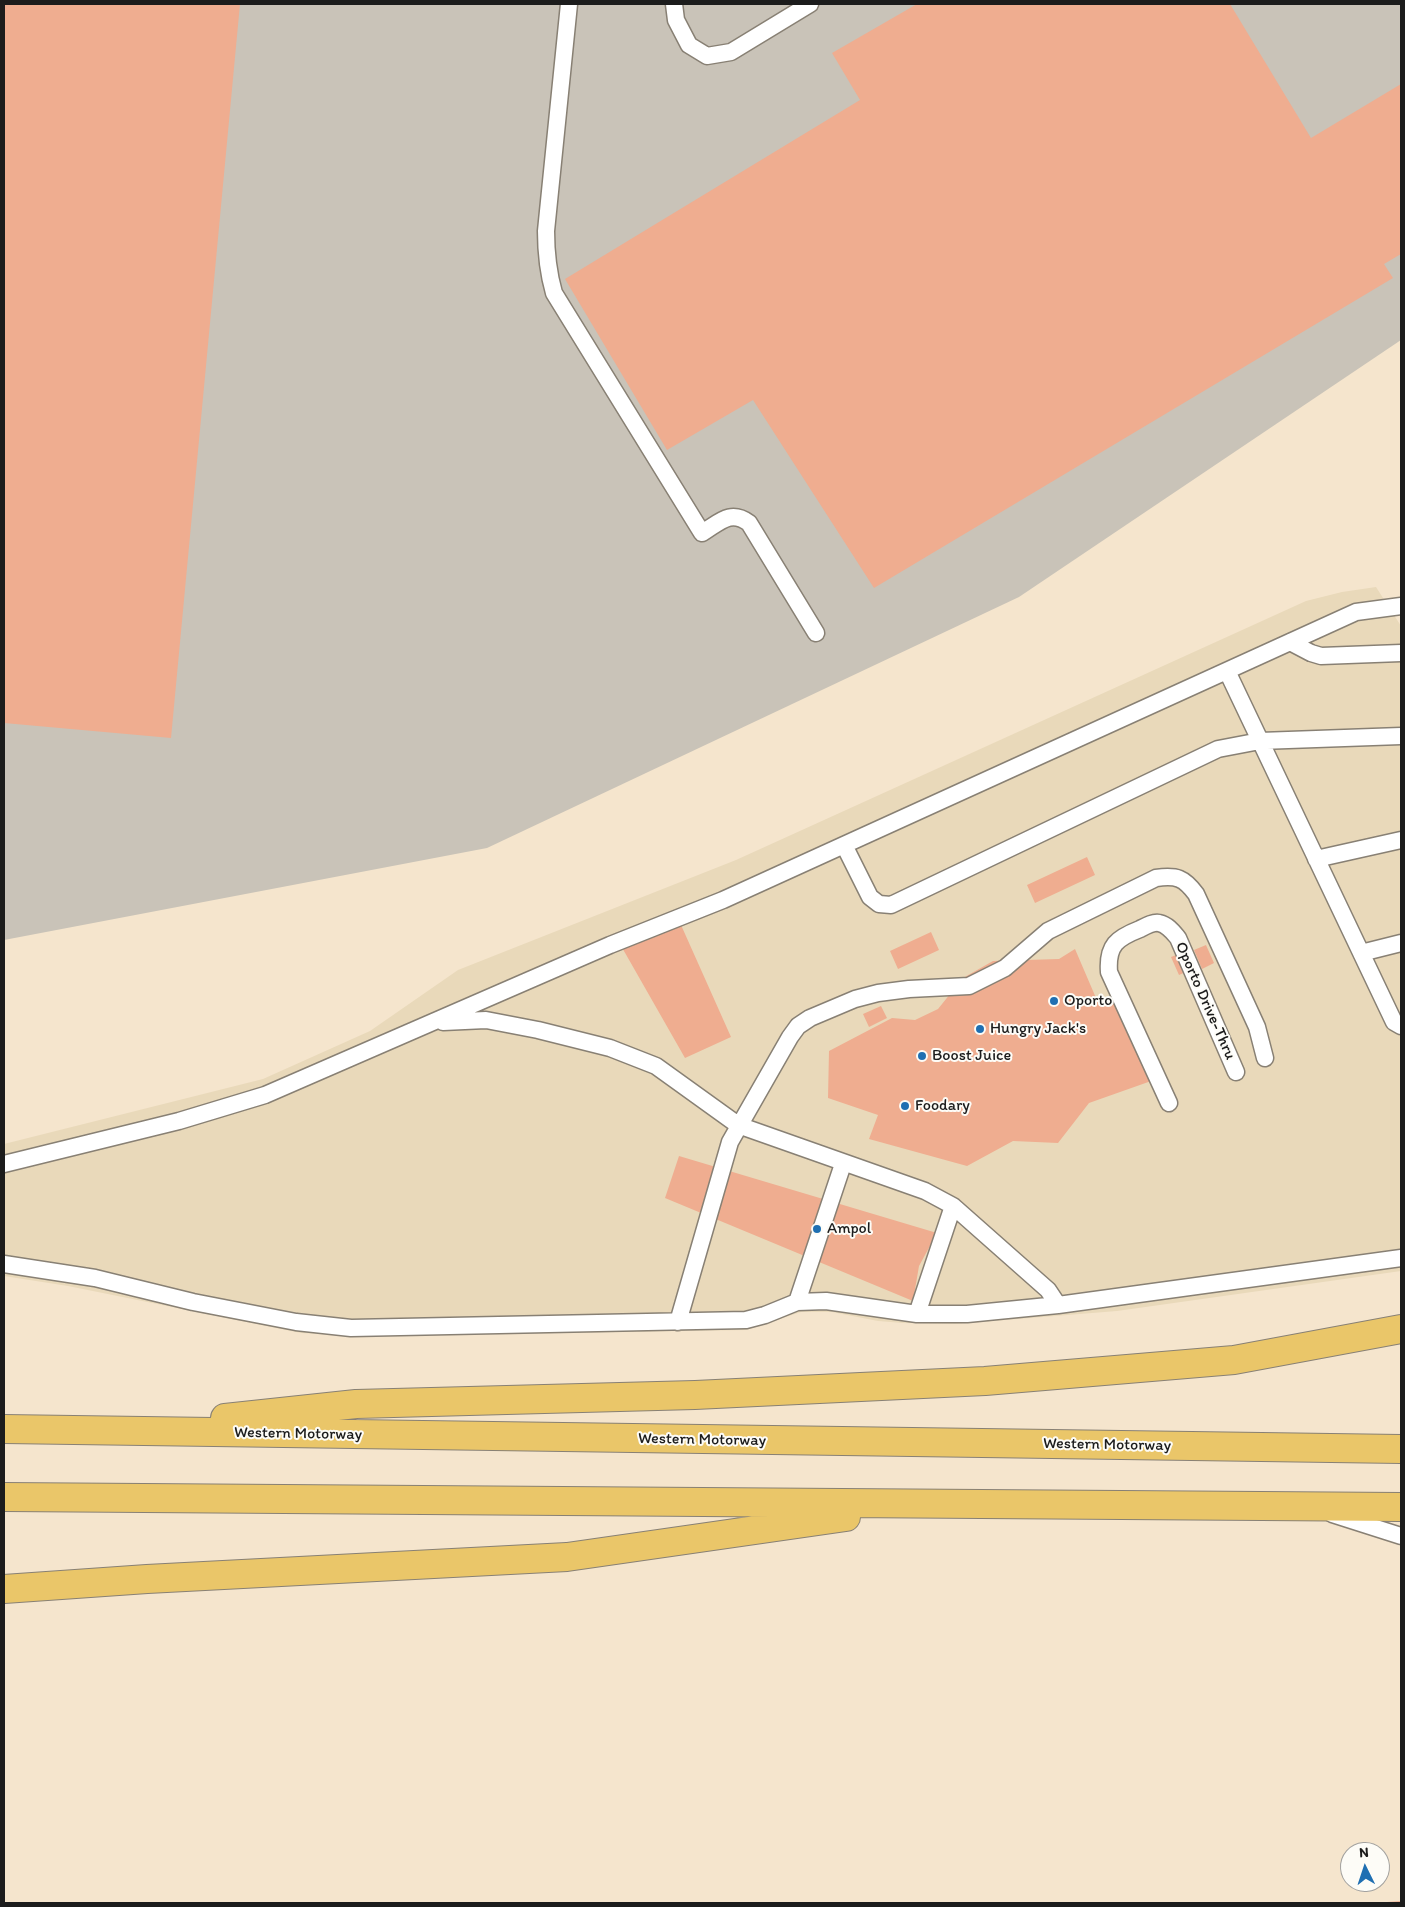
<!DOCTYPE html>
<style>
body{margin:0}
#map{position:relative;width:1405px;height:1907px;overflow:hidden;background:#f5e5cd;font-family:Itim,sans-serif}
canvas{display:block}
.frame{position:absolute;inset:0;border:5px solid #1c1c1c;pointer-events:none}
.north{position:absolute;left:1340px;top:1842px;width:50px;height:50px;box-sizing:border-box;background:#fdfcf7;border:1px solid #a3a29f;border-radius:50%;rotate:356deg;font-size:14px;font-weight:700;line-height:20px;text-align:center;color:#1c1c1c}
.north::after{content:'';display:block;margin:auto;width:18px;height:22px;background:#1f6fb2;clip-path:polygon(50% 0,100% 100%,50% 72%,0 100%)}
</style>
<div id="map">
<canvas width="1405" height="1907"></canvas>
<div class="frame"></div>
<div class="north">N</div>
</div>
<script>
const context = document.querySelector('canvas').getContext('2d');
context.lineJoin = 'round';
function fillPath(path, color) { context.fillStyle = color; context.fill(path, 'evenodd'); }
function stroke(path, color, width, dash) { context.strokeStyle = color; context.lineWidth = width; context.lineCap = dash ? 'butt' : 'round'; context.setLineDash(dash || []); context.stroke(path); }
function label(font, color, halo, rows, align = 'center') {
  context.font = font + ' Itim,sans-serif'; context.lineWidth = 4; context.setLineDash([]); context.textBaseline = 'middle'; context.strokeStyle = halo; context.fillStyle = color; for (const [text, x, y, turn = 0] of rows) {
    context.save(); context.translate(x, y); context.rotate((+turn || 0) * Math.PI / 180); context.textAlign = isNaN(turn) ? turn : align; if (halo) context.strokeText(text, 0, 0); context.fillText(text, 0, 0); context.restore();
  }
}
fillPath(new Path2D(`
 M1376,587l25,39v645l-284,40 -162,13 -52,-1 -25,-2 -46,-9h-31l-55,18 -386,6 -59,-3 -233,-47 -64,-10v-132l259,-65 107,-48 88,-61 278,-110 570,-259 36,-9z`), '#e9d9ba');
fillPath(new Path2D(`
 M4,4h1397v336l-382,257 -532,251 -483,92z`), '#c9c3b8');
fillPath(new Path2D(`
 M4,4h236l-69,734 -167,-15z
 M917,4h313l81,134 90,-54v170l-17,10 9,14 -519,310 -121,-188 -86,50 -102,-171 295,-179 -28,-47z
 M1087,857l8,18 -60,28 -8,-18z
 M677,916l54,121 -46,21 -65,-114z
 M931,932l8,18 -41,19 -8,-18z
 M1206,945l8,18 -12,6 -8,-19z
 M1075,949l24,56 16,-8 39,83 -65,23 -31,40 -45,-2 -46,25 -98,-27 9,-24 -50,-17 1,-47 63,-33 23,2 23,-11 25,-31 30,-17 66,-2z
 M1184,952l8,17 -13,6 -8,-18z
 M881,1006l6,12 -18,9 -6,-13z
 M679,1156l258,77 -18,33 -6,35 -248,-103z
 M1401,1901v2h-14v-1z`), '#efad90');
const lane = new Path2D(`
 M569,4l-23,227c0,22 2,41 8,62l148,240c17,-10 28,-24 47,-10l67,110
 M674,4l2,16 13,25 18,11 24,-4 79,-48
 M1290,642l21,11 10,3 80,-3
 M1227,671l167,351 7,4
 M844,845l26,52 9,7 12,1 327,-156 42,-8 141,-5
 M1316,859l85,-19
 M1361,953l40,-10
 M443,1022l43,-2 52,10 72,18 46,18 82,59 187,66 28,15 95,84 10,15
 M1169,1103l-60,-131c-2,-27 8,-34 31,-43 6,-3 13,-7 19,-6 9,2 14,9 19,15l58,134
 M4,1164l175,-43 86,-26 345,-150 113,-45 633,-288 45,-6
 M4,1264l91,14 98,24 103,20 55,6 395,-8 19,-5 32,-13 29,-1 91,13h50l91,-9 343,-47
 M797,1302l46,-138
 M917,1314l36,-108
 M678,1322l52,-180 60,-105 8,-11 12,-8 45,-19 23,-6 31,-4 60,-3 36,-18 43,-37 108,-53c21,-3 28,0 40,16l61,133 8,31
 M1332,1514l69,22`);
const highway = new Path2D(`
 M225,1418l131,-14 339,-9 290,-14 249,-21 167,-31
 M4,1429l1397,20
 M4,1497l1397,10
 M4,1589l143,-10 420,-22 279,-40`);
stroke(lane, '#888074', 19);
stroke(highway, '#888074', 30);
stroke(lane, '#fff', 16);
stroke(highway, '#eac669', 28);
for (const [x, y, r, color] of [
 [1054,1001,5,"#1f6fb2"],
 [980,1029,5,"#1f6fb2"],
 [922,1056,5,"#1f6fb2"],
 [905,1106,5,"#1f6fb2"],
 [817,1229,5,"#1f6fb2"]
]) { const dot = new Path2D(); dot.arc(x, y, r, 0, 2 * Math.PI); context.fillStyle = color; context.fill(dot); stroke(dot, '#fdfcf7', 2); }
label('16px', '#1c1c1c', '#fdfcf7', [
 ["Oporto",1064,1001],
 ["Hungry Jack's",990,1029],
 ["Boost Juice",932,1056],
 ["Foodary",915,1106],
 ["Ampol",827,1229]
], 'left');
label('16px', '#1c1c1c', '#fdfcf7', [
 ["Oporto Drive-Thru",1205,1001,66],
 ["Western Motorway",298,1434,1],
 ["Western Motorway",702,1440,1],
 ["Western Motorway",1107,1445,1]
]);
</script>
